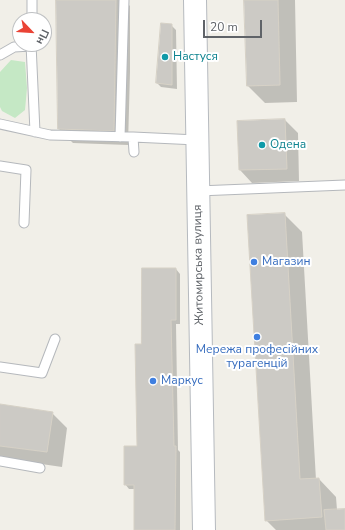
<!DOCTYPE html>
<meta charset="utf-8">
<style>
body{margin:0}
#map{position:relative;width:345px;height:530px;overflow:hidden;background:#f1efe8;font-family:"Nunito Sans",sans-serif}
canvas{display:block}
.north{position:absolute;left:12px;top:12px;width:40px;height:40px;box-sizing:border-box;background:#fff;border:1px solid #bfc1c3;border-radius:50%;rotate:115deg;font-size:11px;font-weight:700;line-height:16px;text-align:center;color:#5f6368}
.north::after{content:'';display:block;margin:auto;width:14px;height:18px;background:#ea4335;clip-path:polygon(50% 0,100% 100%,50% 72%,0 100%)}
.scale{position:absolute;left:203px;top:20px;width:59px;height:18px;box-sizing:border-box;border:2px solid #5f6368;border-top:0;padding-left:5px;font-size:12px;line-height:14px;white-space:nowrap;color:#5f6368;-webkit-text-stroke:3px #fff;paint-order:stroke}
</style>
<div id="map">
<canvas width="345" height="530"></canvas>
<div class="north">Пн</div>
<div class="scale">20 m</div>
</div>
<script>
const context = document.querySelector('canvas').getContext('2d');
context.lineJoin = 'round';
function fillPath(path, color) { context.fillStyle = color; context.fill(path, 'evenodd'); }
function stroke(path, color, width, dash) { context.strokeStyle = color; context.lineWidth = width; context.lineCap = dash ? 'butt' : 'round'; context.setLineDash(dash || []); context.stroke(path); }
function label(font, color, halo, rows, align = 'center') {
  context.font = font + ' "Nunito Sans",sans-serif'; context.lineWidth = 4; context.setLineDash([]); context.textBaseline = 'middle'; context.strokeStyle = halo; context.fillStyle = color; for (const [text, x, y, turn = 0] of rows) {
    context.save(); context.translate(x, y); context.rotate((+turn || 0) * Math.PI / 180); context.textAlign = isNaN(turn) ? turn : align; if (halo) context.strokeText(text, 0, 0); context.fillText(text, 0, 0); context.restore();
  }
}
fillPath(new Path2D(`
 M11,60l14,2 2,26 -2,22 -10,8 -13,-7 -2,-4v-35z`), '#c5e8c5');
fillPath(new Path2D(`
 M57,0h67l6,6v66l-2,73 -55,-2 -14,-14z
 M245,0h50l2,102 -32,1 -17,-17z
 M171,25l5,5 1,59 -16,-2 -4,-4z
 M285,120l13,13 1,48 -47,2 -12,-13 -2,-48z
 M284,214l18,18 14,248 3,-1 17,18 1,13h8v20h-69l-10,-10z
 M176,269l4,5v50h-4l2,126 2,2v78h-45v-41h-6l-4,-5 13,-37 4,-102z
 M0,405l52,8 15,15 -5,39 -62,-9z`), '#0003');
const building = new Path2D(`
 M56,0h60l-2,131 -56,-2z
 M244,0h34l2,85 -33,1z
 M161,23l11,1v61l-16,-2z
 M285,119l2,50 -48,1 -2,-49z
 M285,213l15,266 19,-1 3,39 -57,4 -18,-306z
 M142,268h34v52h-5l3,126h2l-1,84h-41v-45h-10v-39h13l-2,-102h6z
 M0,404l53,8 -6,40 -47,-6z
 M345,509v21h-19l-2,-20z`);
fillPath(building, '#cccac5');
stroke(building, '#d6d1c6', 1);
const service = new Path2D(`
 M32,20v-20
 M31,44l4,88
 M0,55l14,-8 17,-1v-2
 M0,124l50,11 83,2 64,3
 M120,137l4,-137
 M133,137l1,15
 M0,166l26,4 -2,53
 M198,191l147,-6
 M0,367l42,6 13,-34
 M0,461l40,7`);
const secondary = new Path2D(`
 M195,0l9,530`);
stroke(service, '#b5b8bc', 11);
stroke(secondary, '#b6babf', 24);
stroke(service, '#fff', 9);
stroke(secondary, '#fff', 22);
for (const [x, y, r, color] of [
 [165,57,4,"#0f9aa8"],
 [262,145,4,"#0f9aa8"],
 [254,262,4,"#3f7fe0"],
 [257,337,4,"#3f7fe0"],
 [153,381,4,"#3f7fe0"]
]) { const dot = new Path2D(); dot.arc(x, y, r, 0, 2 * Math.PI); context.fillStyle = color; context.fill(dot); stroke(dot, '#fff', 1.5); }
label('12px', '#0d838f', '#fff', [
 ["Настуся",173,57],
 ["Одена",270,145]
], 'left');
label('12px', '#366cbe', '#fff', [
 ["Магазин",262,262],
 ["Мережа професійних",257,350,"center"],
 ["турагенцій",257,364,"center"],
 ["Маркус",161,381]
], 'left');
label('12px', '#5f6368', '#fff', [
 ["Житомирська вулиця",199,265,-91]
]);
</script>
